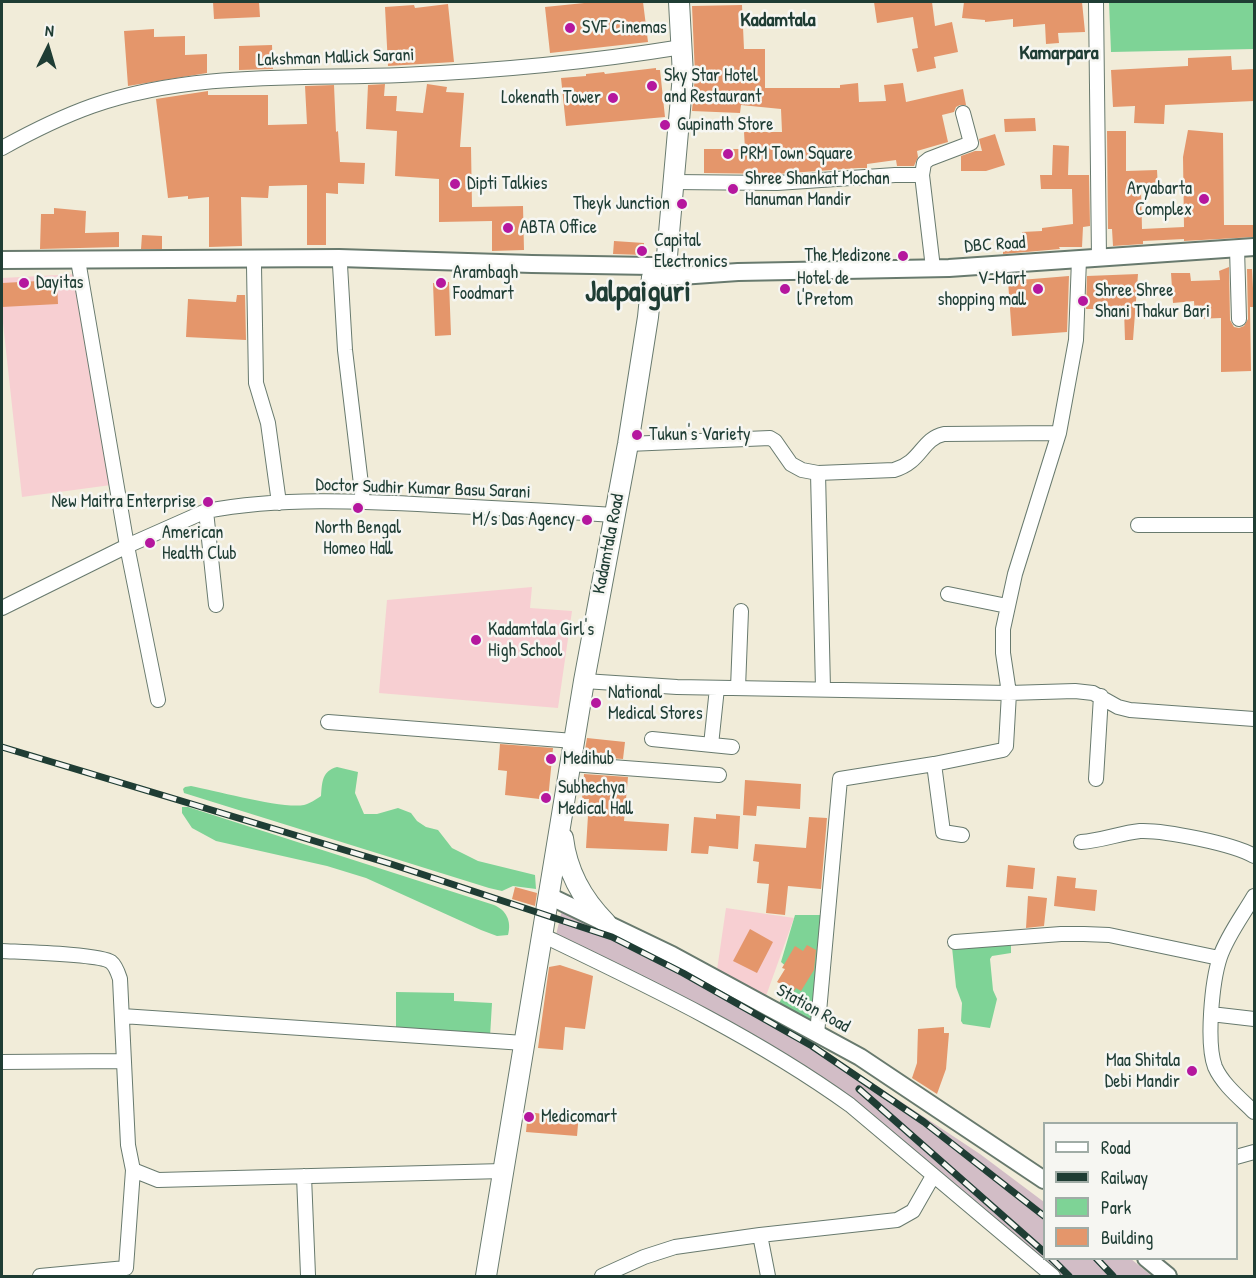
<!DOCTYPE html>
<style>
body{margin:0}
#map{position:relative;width:1256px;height:1278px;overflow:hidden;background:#f1ecd9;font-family:"Patrick Hand",sans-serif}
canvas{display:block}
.frame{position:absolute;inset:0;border:3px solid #1f3d34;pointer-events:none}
.legend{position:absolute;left:1043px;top:1122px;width:195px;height:138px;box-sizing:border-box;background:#f6f6f2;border:2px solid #a0aca6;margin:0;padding:8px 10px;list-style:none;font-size:18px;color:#1f3d34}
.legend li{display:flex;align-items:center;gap:12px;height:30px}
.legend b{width:30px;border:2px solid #a0aca6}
.north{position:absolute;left:18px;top:18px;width:60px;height:60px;-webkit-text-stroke:4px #f6f6f2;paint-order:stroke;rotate:5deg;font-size:16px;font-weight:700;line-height:24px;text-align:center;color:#1f3d34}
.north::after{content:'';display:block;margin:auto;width:21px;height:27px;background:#1f3d34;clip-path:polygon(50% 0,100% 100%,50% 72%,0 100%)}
</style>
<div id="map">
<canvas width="1256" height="1278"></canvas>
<div class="frame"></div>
<ul class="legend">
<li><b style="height:8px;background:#fff"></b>Road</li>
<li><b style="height:8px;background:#1f3d34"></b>Railway</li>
<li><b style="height:16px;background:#7ed396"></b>Park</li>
<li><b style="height:16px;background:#e4966b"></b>Building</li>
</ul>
<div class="north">N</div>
</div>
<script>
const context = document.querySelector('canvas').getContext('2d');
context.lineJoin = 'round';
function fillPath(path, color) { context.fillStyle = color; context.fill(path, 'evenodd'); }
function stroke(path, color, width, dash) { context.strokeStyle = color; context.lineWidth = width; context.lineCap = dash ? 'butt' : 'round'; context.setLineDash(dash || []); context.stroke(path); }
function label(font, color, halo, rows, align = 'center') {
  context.font = font + ' "Patrick Hand",sans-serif'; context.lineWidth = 5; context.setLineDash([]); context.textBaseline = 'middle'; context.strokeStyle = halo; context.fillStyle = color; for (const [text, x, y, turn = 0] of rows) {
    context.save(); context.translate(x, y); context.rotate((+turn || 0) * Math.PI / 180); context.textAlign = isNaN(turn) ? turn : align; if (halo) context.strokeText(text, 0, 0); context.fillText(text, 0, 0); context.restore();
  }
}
fillPath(new Path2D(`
 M77,274l34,211 -89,12 -20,-183v-36z
 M532,587l-2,21 42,3 -14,97 -179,-15 8,-93z
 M726,908l68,10 -28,78 -49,-26z`), '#f7cfd2');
fillPath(new Path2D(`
 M562,910l170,85 103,63 145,96 64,48v56l87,1 21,17h-92l-17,-17 -162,-133 -325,-191z`), '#d2bdc6');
fillPath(new Path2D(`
 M1109,2h145v47l-143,3z
 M337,767l21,5 -3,21 9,21h13l21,-6 13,5 6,8 9,6 12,3 14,18 26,13 57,14 1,14 -23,-3 -11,5 -13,-3 -305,-95 -1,-4 2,-2 6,-1c26,5 91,23 113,19 7,-2 11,-5 17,-9 1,-14 1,-25 16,-29z
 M182,807h6l306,98c12,5 18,16 14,30l-11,1 -16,-6 -115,-52 -39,-12 -111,-25 -24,-13 -10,-15z
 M795,915h31l-10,110 -37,-22 17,-28 -15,-13z
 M1011,942v11l-19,3 -2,3 3,31 4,9 -7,29 -27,-4 -2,-3 1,-18 -6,-16 -4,-40z
 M396,992l58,1v8l38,2 -2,34 -94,-7z`), '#7ed396');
fillPath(new Path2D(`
 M213,2h46l1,15 -46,2z
 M594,2h49l5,40 -98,11 -5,-46z
 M874,2h58l3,24 17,-4 6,30 -24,5 2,11 -19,4 -5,-23 6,-1 -5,-31 -36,6z
 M964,2h118l3,30 -27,1 1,10 -13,1 -1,-20 -32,3v-8l-28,3v-2l-23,-2z
 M448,4l6,58 -66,4 -3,-59 29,-2 1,3z
 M742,5l2,44h21v39h75v-3l18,-2 1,19 27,-1 -2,-16 19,-2 3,19 57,-13 3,16h-6l-4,2 -2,5 -12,3 6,27 -31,9 1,6 -4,9h-17l-1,-6 -29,4v4h-9l-81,6 -73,-1v-24h41l-1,-17h38l-1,-23 -40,-4 -1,8 -48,-2 3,-36 -3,-69z
 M154,29v8l31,-1v19l22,-1v19l-79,13 -4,-55z
 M272,45l1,24 -34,1v-24z
 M1231,56l1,14 22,-1v32l-89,4 -1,19 -30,-1 1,-17 -22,1 -2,-37 77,-4v-8z
 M656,68v2h4l5,47 -99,9 -5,-48 25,-2v-2l18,-2 1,2z
 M385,84l-1,12h13l-1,15 27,2 4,-29 20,3 -1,5 18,1 -4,54h11l1,60 51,-1 1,44 -32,1v-30l-53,1v-43l-44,-3 2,-45 -31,-2 2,-44z
 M334,85l2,47 2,-1 2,31 25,1 -1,21 -26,-1v11l-12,-1v52h-19v-60l-38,1 -1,12 -27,-1 1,49 -33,1v-50l-21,2v-3l-20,2 -12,-99 52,-8v4h60v30l39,-1 -2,-38z
 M1035,118l1,13 -31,1 -1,-13z
 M1188,130l35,3 1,92h30v12l-70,4v-2l-41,2v3l-30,2 -1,-17h-4l-1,-98h19v40l31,-1 1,19h-17l1,40 42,-2 -1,-70z
 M995,134l10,31 -19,6h-25v-15l14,-5h7l-3,-12z
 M1053,145l16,1 -1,29h21l1,51 -7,1 -1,20h-23l1,2 -57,5v-7h20l-1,-15 20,-1v-3l31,-4 -1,-35h-31l-1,-14h12z
 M54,208l32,3 -1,22 34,-1v15l-79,2 1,-35h13z
 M142,235l20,1v13h-21z
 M614,241l30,2 -1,12 -30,-1z
 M1229,267l1,53 4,7 5,1 5,-2 4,-7 -1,-50h5l2,38h-4l1,64 -30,1v-54l-26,1 -1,-18 -21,2 -2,-30h19l1,8 29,-1 -1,-9z
 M1138,274l-5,66h-8l-1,-31h-38l1,-33z
 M1069,276l-2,56 -55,4 -4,-55z
 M57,280l1,24 -56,3v-24z
 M449,282l2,53 -16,1 -2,-53z
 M237,295h8l1,45 -60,-3 2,-38 48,3z
 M587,738l38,4 -2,17 -39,-3z
 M500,744l53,4 -5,52 -43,-5 2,-24 -9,-1z
 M584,774l44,3 -4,44 45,3 -2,27 -81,-3 3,-49h-7z
 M745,780l56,4 -1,25 -43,-3 -1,10 -13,-1z
 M716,814l24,2 -2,33 -29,-3 -1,8 -17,-1 3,-36 22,2z
 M809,817l18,1 -6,71 -33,-3 -3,29 -19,-2 3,-29 -12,-1 2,-21 -6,-1 2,-17 51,4z
 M1008,865l27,3 -2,21 -27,-2z
 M1057,876l19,2 -1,10 22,2 -2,21 -41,-5z
 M515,887l22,6 -2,13 -23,-7z
 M1028,896l19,2 -3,28 -18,2z
 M750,929l23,13 -16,31 -24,-12z
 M807,945l9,5 -2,20 -13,21 -5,-3 -2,3 -17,-9 8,-13 -3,-1 13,-22 8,5z
 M560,965l33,11 -8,53 -20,-2 -2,23 -25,-2 11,-81z
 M944,1027v6h5l-3,36 -9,25 -25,-16 5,-15 1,-34z
 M551,1111l28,2 -2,23 -51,-4 2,-20 23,3z`), '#e4966b');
const minor = new Path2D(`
 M1096,2l3,256
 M2,148c29,-16 59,-31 90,-42 100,-35 207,-27 310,-31 94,-4 188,-13 280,-28
 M922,175l2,-12 5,-4 42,-16 -8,-30
 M673,182l104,1 118,-8h27l11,93
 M1237,248l2,71
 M340,265l5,85 18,151
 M79,266l48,280 31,154
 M254,266l2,117 12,40 11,80
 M628,444l142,-6 5,3 16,23 11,6 16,3 76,-3c28,-8 27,-31 50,-36l115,-1
 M818,473l5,216
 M206,511l10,94
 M1138,525h116
 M948,594l59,12
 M2,608l125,-62 79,-35c74,-14 154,-10 229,-6 60,3 120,6 179,10
 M584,681l93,6 332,6 66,-2 18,2 25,14 12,3 124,9
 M738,688l3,-77
 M328,722l246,19
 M652,739l80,8
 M711,745l6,-57
 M571,764l148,11
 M934,764l9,68 19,3
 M1096,779l5,-83
 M1081,842c20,-1 39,-9 59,-11 24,-1 94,13 114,25
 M1254,896c-11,19 -27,40 -34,61 -8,24 -14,86 -5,110 8,18 26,32 39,45
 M542,935c106,51 212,101 308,170l203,171
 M955,942l106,-8h23l25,1 110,23
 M2,951c17,1 98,3 109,11 5,4 7,11 9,17l8,166 5,25 25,10 345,-9
 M1211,1014l43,5
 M122,1016l402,27
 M817,1034l23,-255 94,-15 64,-13 5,-1 3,-4 3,-53 -6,-40v-24l12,-55 44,-141 17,-93 3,-81
 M2,1062l121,-1
 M1236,1157l18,-5
 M304,1176l4,99
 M760,1235l8,41
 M40,1276l86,-8 7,-98
 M602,1276l42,-19 31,-10 85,-12 137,-15 16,-9 20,-35`);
const tertiary = new Path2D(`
 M2,260l337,-2 193,6 120,2
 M666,277l72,-5 211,-4 305,-21
 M549,896l123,59 188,102 184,123
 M1146,1258l22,18`);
const secondary = new Path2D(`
 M666,267l17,-192 -4,-73
 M563,838c4,34 19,61 43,85
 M486,1276l98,-595 44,-237 20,-127 4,-40`);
stroke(minor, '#687a6e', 16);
stroke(tertiary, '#687a6e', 20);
stroke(secondary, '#687a6e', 22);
stroke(minor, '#fff', 14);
stroke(tertiary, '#fff', 16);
stroke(secondary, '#fff', 20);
const rail = new Path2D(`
 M2,747l389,117 221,73 71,36 129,73 112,76 120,94
 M859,1089l185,163
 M1051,1258l18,18
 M1096,1258l17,18`);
stroke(rail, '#1f3d34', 7);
stroke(rail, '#f6f6f2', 4.5, [14]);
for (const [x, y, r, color] of [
 [570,28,6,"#b5179e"],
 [652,86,6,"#b5179e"],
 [613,98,6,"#b5179e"],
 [665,125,6,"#b5179e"],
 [728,154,6,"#b5179e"],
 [455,184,6,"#b5179e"],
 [733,189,6,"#b5179e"],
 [1204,199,6,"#b5179e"],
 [682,204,6,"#b5179e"],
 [508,228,6,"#b5179e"],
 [642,251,6,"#b5179e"],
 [903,256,6,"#b5179e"],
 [24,283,6,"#b5179e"],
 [441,283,6,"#b5179e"],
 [785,289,6,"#b5179e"],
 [1038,289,6,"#b5179e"],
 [1083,301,6,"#b5179e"],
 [637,435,6,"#b5179e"],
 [208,502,6,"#b5179e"],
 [358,508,6,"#b5179e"],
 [587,520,6,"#b5179e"],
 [150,543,6,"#b5179e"],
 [476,640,6,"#b5179e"],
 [596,703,6,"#b5179e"],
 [551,759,6,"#b5179e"],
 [546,798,6,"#b5179e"],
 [1192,1071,6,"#b5179e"],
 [529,1117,6,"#b5179e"]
]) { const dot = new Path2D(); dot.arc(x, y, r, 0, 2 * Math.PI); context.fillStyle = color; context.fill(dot); stroke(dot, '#f6f6f2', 2); }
label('18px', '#1f3d34', '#f6f6f2', [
 ["SVF Cinemas",582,28],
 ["Sky Star Hotel",664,76],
 ["and Restaurant",664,97],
 ["Lokenath Tower",601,98,"right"],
 ["Gupinath Store",677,125],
 ["PRM Town Square",740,154],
 ["Shree Shankat Mochan",745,179],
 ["Hanuman Mandir",745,200],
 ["Dipti Talkies",467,184],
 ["Aryabarta",1192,189,"right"],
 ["Complex",1192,210,"right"],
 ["Theyk Junction",670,204,"right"],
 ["ABTA Office",520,228],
 ["Capital",654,241],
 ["Electronics",654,262],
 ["The Medizone",891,256,"right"],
 ["Arambagh",453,273],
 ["Foodmart",453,294],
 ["Hotel de",797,279],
 ["l'Pretom",797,300],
 ["V-Mart",1026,279,"right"],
 ["shopping mall",1026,300,"right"],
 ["Dayitas",36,283],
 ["Shree Shree",1095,291],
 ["Shani Thakur Bari",1095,312],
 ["Tukun's Variety",649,435],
 ["New Maitra Enterprise",196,502,"right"],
 ["M/s Das Agency",575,520,"right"],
 ["North Bengal",358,528,"center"],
 ["Homeo Hall",358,549,"center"],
 ["American",162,533],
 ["Health Club",162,554],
 ["Kadamtala Girl's",488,630],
 ["High School",488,651],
 ["National",608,693],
 ["Medical Stores",608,714],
 ["Medihub",563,759],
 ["Subhechya",558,788],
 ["Medical Hall",558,809],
 ["Maa Shitala",1180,1061,"right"],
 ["Debi Mandir",1180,1082,"right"],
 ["Medicomart",541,1117]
], 'left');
label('18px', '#1f3d34', '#f6f6f2', [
 ["Lakshman Mallick Sarani",336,58,-2],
 ["DBC Road",995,245,-4],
 ["Doctor Sudhir Kumar Basu Sarani",423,489,2],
 ["Kadamtala Road",609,544,-79],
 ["Station Road",813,1009,29]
]);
label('bold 20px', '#1f3d34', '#f6f6f2', [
 ["Kadamtala",778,21],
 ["Kamarpara",1059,54]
]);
label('bold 30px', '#1f3d34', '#f6f6f2', [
 ["Jalpaiguri",638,293]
]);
</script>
